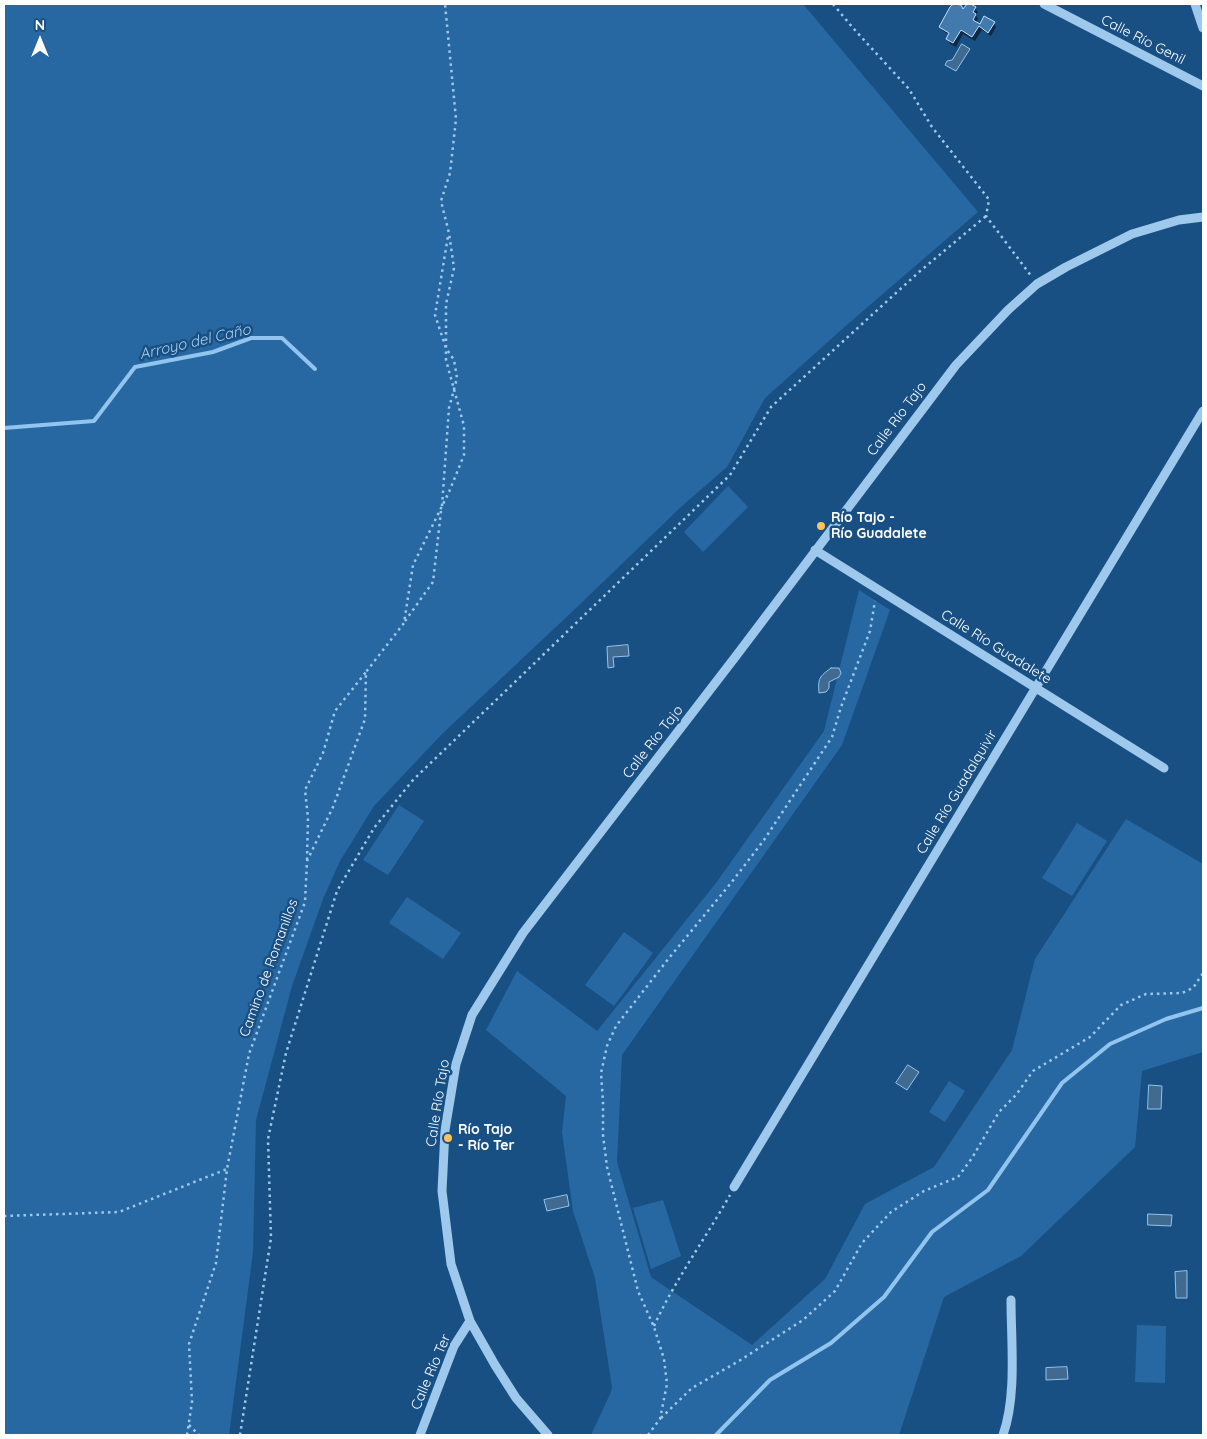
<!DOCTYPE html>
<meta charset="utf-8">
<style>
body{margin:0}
#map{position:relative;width:1207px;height:1439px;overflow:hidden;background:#195084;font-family:Quicksand,sans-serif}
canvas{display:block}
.frame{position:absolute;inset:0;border:5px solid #fff;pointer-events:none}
.north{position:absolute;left:15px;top:15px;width:50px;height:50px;-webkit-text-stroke:4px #195084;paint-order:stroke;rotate:0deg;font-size:14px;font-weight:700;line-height:20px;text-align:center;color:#fff}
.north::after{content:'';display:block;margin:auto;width:18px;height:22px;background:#fff;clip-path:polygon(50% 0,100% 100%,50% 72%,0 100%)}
</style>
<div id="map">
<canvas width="1207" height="1439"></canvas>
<div class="frame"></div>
<div class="north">N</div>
</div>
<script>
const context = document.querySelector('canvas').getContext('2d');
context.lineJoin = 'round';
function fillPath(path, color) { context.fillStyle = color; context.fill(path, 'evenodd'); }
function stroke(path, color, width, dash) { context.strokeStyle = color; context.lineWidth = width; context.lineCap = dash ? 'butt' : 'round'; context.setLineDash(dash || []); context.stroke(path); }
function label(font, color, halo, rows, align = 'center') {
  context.font = font + ' Quicksand,sans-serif'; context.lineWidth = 5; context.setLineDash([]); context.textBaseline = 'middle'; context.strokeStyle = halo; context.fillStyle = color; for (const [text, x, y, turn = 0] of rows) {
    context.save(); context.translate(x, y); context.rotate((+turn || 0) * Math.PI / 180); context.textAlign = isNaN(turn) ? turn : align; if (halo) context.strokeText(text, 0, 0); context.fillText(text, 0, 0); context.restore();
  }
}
fillPath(new Path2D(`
 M4,4h799l175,208 -129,111 -84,75 -38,69 -44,38 -108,104 -133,125 -68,72 -34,55 -17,38 -31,87 -36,134 -3,132 -24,183h-225z
 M728,486l20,21 -45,45 -19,-20z
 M859,590l31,20 -48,135 -220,310 -5,107 34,115 101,68 73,-66 40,-75 69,-37 78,-117 23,-91 91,-140 77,45v188l-61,19 -7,76 -114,109 -77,41 -45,138h-308l20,-43 1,-5 -17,-109 -22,-67 -11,-79 4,-36 -80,-66 31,-59 80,60 119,-148 108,-152z
 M399,805l25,16 -36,54 -25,-15z
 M1077,823l30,18 -35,55 -30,-18z
 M407,897l54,36 -18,26 -54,-36z
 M624,932l29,21 -39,53 -29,-21z
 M949,1081l16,10 -20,31 -16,-10z
 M663,1200l18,56 -30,13 -18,-61z
 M1137,1325l29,1 -1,57 -30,-1z`), '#2868a2');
const water = new Path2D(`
 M962,44l8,5 -14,22 -11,-6 2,-4 5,-1z
 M628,645l1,11 -16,1 1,10 -6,1 -1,-21z
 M831,668h8l2,5 -2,4 -10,5v6l-3,4 -7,1c-1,-15 0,-16 12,-25z
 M908,1065l11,7 -12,18 -11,-7z
 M1149,1085l13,1 -1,23h-13z
 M567,1195l2,11 -22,5 -3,-11z
 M1148,1214l24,1 -1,11 -23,-1z
 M1187,1271v27h-11l-1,-26z
 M1067,1367l1,12 -22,1v-12z`);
fillPath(water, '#416a90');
stroke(water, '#91c4ee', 1);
fillPath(new Path2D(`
 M968,4l7,4 3,4 -2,3 2,4 -2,4 4,2 14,-2 2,4 -5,9 -9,-6 -7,11 -12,-7 -7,13 -6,-3 -2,-5 2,-4 -7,-4 -2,-4 22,-16z`), '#0007');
stroke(new Path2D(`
 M4,428l90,-7 41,-54 78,-15 38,-14h31l33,31
 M716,1435l54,-55 61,-37 53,-46 48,-65 56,-42 74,-107 48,-39 56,-25 37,-11`), '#91c4ee', 4);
const building = new Path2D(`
 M954,4l7,1 2,4 4,-5h4l5,3 -3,5 3,2 -3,6 7,4 4,-8 11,6 -7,11 -9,-7 -7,11 -11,-7 -8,13 -7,-4 3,-6 -10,-6 11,-20z`);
fillPath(building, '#427aae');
stroke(building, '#c3e0f9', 1);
stroke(new Path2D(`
 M833,4l20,24 56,61 23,38 55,70 2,3 -3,16 46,61
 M442,506l7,-98 8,-30 -3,-18 -8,-12 -11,-33 13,-79
 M405,621l28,-39 8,-71
 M307,860l1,-42 -3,-28 18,-37 12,-42 31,-39
 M4,1216l115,-4 108,-43
 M654,1326c21,-46 51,-87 76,-131
 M661,1418l31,-30 47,-27 64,-41 32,-29 27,-48 29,-31 33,-21 34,-14 14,-19 27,-46 17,-17 17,-24 57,-34 31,-32 25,-11 36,-1 11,-5 10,-15
 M189,1425l10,10
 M187,1435l5,-33 -3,-58 27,-81 11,-94 22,-115 56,-152 2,-41 26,-54 32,-88 1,-47 38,-49 9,-58 36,-73 15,-37v-29l-18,-66v-56l8,-36 -5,-35 -8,-32 9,-28 6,-54 -11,-115
 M240,1435l31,-197 -3,-99 18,-86 51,-162 37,-63 39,-48 317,-305 41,-68 148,-135 67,-56
 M648,1435l12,-16 7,-35 -3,-25 -10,-32 -16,-36 -31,-124 -4,-32v-33l-2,-29 6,-27 9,-20 53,-68 62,-75 33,-43 68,-103 9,-30 29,-76 5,-30`), '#9ec8ec', 2.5, [2.5, 4]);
stroke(new Path2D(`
 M1044,4l159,82
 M1195,4l8,24
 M815,550l349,218
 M734,1187l469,-776
 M420,1435l34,-89 16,-25
 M548,1435l-32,-37 -21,-33 -25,-44 -19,-57 -9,-73 3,-61 11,-66 16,-49 51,-82 213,-277 220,-291 52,-55 29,-26 29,-17 66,-33 47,-14 24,-3
 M1003,1435c14,-39 8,-94 8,-135`), '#9ec8ec', 9);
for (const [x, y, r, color] of [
 [821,526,5,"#ffc259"],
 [448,1138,5,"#ffc259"]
]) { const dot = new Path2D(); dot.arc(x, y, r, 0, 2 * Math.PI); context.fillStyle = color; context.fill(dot); stroke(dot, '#195084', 2); }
label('14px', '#fff', '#195084', [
 ["Calle Río Genil",1143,40,27],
 ["Calle Río Tajo",897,419,-53],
 ["Calle Río Guadalete",996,647,32],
 ["Calle Río Tajo",653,742,-52],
 ["Calle Río Guadalquivir",957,792,-59],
 ["Camino de Romanillos",269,968,-70],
 ["Calle Río Tajo",438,1103,-81],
 ["Calle Río Ter",431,1372,-67]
]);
label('bold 14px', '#fff', '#195084', [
 ["Río Tajo -",831,518],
 ["Río Guadalete",831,534],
 ["Río Tajo",458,1130],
 ["- Río Ter",458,1146]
], 'left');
label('italic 15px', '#aad1f3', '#195084', [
 ["Arroyo del Caño",195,342,-13]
]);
</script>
